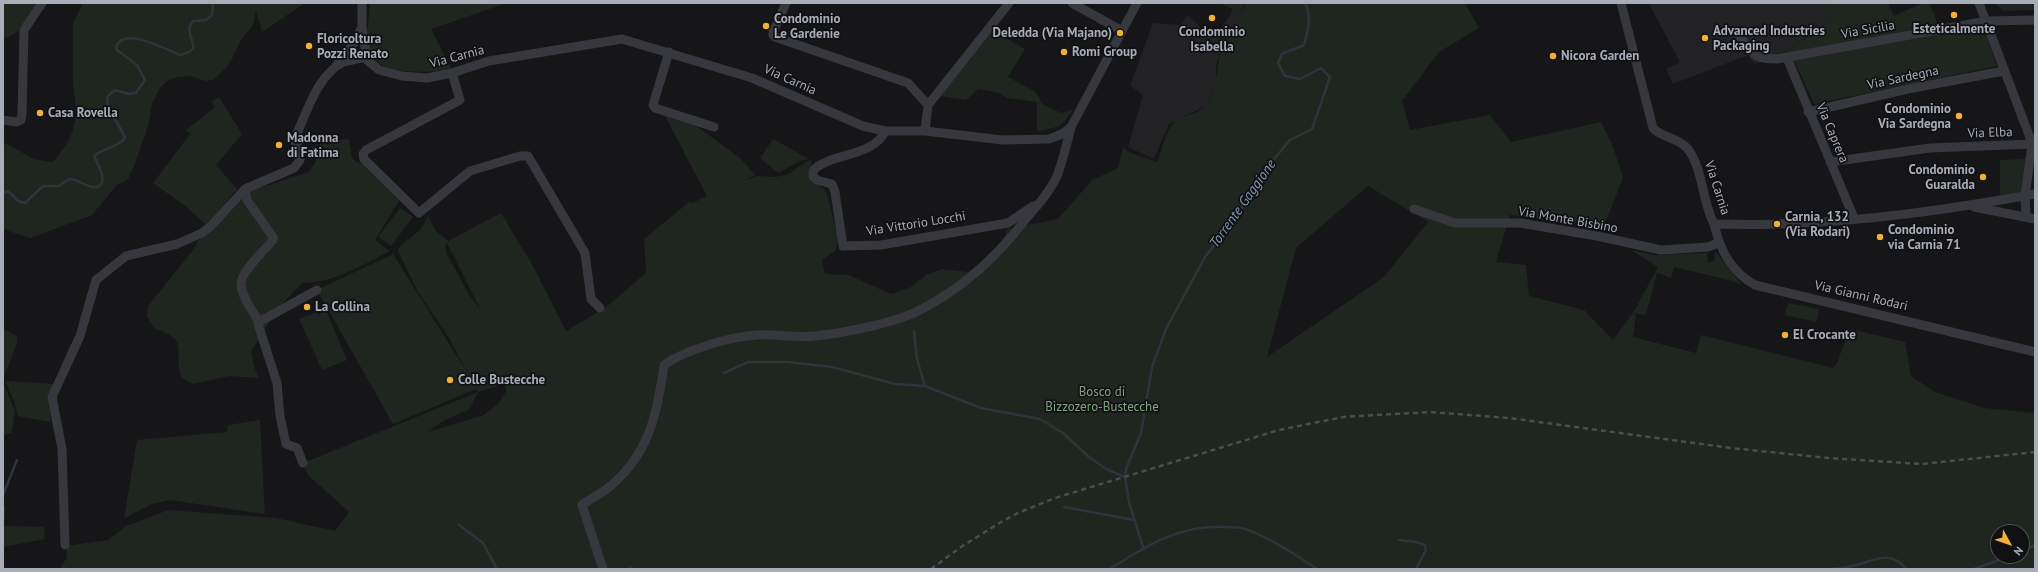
<!DOCTYPE html>
<style>
body{margin:0}
#map{position:relative;width:2038px;height:572px;overflow:hidden;background:#161618;font-family:"PT Sans",sans-serif}
canvas{display:block}
.frame{position:absolute;inset:0;border:4px solid #a8adb8;pointer-events:none}
.north{position:absolute;left:1990px;top:524px;width:40px;height:40px;box-sizing:border-box;background:#111113;border:1px solid #4d4f55;border-radius:50%;rotate:130deg;font-size:11px;font-weight:700;line-height:16px;text-align:center;color:#a8adb8}
.north::after{content:'';display:block;margin:auto;width:14px;height:18px;background:#f2b134;clip-path:polygon(50% 0,100% 100%,50% 72%,0 100%)}
</style>
<div id="map">
<canvas width="2038" height="572"></canvas>
<div class="frame"></div>
<div class="north">N</div>
</div>
<script>
const context = document.querySelector('canvas').getContext('2d');
context.lineJoin = 'round';
function fillPath(path, color) { context.fillStyle = color; context.fill(path, 'evenodd'); }
function stroke(path, color, width, dash) { context.strokeStyle = color; context.lineWidth = width; context.lineCap = dash ? 'butt' : 'round'; context.setLineDash(dash || []); context.stroke(path); }
function label(font, color, halo, rows, align = 'center') {
  context.font = font + ' "PT Sans",sans-serif'; context.lineWidth = 3.5; context.setLineDash([]); context.textBaseline = 'middle'; context.strokeStyle = halo; context.fillStyle = color; for (const [text, x, y, turn = 0] of rows) {
    context.save(); context.translate(x, y); context.rotate((+turn || 0) * Math.PI / 180); context.textAlign = isNaN(turn) ? turn : align; if (halo) context.strokeText(text, 0, 0); context.fillText(text, 0, 0); context.restore();
  }
}
fillPath(new Path2D(`
 M1219,3h25l-2,11 -16,23 -10,29v18l-10,22 -37,18 -15,35 -26,-12 15,-52 -13,-9 23,-63 28,2 6,-10 26,23 16,-21 4,-8z
 M1651,3h172l10,16 -49,33 -20,9 -10,3 -6,-9 -75,29 -7,-15 14,-7 -31,-58z
 M1994,3h41v7l-31,1z`), '#222225');
fillPath(new Path2D(`
 M3,3h29l4,2c-8,14 -16,30 -33,34z
 M83,3h222l-43,29 -6,-22 -3,15 -12,15 -10,21 -6,8 -12,11 -8,1 -14,-5 -13,1 -10,3 -9,9 -7,15 -4,22 -15,43 -5,10 -12,7 -24,29 -62,23 -27,-9v-87l31,17 17,3 4,-2 11,-15 7,-15 2,-9 1,-13 -3,-23v-61z
 M370,3h137l-76,26 20,39 -1,1c-19,4 -72,7 -80,-16 -5,-14 -1,-35 0,-50z
 M1246,3h219l14,25 -40,24 -37,49 8,29 80,-15 21,27 90,-20 13,27 9,29 -19,48 -94,-11 -14,47 30,3 3,31 55,14 29,30 20,-27 25,-46 -27,-17 24,5 52,-2 1,10 6,-2 1,-10 27,34 -9,-4 -59,-14 -3,11 -14,-5 -11,42 -13,-2 3,3 -3,21 63,16 5,-18 132,33 3,-3 14,-36 55,13 6,34 24,16 49,16 51,5v156h-1975l7,-12 -1,-11 42,-6 18,-14 42,-16 108,8 59,13 14,-19 -41,-37 -5,-12 175,-71 -2,-3 -83,35 -76,-134 76,-36 75,120 -19,-36 -32,-48 -19,-39c4,-12 24,-15 30,-36l7,15 13,11 53,-28 32,53 33,65 39,-23 41,-35 -2,-34 45,-37 4,1 14,-7 -43,-82 24,8 14,8 38,28 15,17 -11,6 13,-5 18,1 11,-2 25,-16 1,21 12,9 3,5 11,44 -2,12 -14,10 3,14 24,1 42,19 20,-7 15,-12 16,-6 26,3 16,-9 21,-23 2,-11 51,-10 34,-39 26,-12 5,-21 7,6 27,9c5,-12 9,-34 20,-42 8,-5 24,-7 29,-15 14,-20 9,-46 20,-68 6,-12 15,-20 20,-34zM1368,186l60,36 -44,55 -117,80 29,-109zM447,243l33,66 -11,-14 -23,-43 -1,-5zM504,381l2,10 -6,11 -16,13 -56,17 15,-11 27,-12 8,-17 17,-5zM1998,532h24v24h-24z
 M1823,3h65l6,13 29,-13h6l9,21 -161,33 56,-38z
 M1983,26l14,40 -183,38 -21,-46z
 M993,31l32,18 -17,28 28,15 6,12 19,9 12,-4c-11,18 -15,19 -36,22v-29l-30,-4 -8,-5 -21,-4 -12,11 -26,-4z
 M219,97l23,37 -26,31 21,24 -30,37 -19,-18 -35,-25 37,-49 -4,-4 29,-23 -4,-5z
 M349,139l3,19 4,4 8,2 36,35 -25,41 15,11c-28,14 -56,32 -88,32l-24,25 -27,43 3,16 5,11 -30,-2 -36,8 -11,-6c-10,-27 10,-37 -28,-50l-7,-12 1,-10 45,-56 5,-9 12,-8 40,-42 59,-19 6,-9 6,-22z
 M773,139l36,20 -9,2 -22,12 -18,-15z
 M2026,159l-4,33 -22,3v-35z
 M400,208l13,9 -22,29 -13,-9z
 M1788,303l31,6 -3,13 -31,-7z
 M326,310l21,50 -25,10 -23,-51 18,-7 1,3z
 M3,328l14,8v7l-14,36z
 M5,381l49,3 -4,38 -32,-6 -4,-15z
 M3,383l12,27 -3,23 -9,2z
 M260,420l5,94 -95,-14 -18,4 -28,14 13,-78 90,-8 1,-7z
 M6,505l-2,21 40,1 1,12 -42,8v-40z`), '#1e261f');
stroke(new Path2D(`
 M3,193l5,-2 10,10 7,2 18,-17h16l10,-7c9,0 15,7 24,8 19,2 4,-25 1,-31 10,-9 24,-8 31,-18 -5,-14 -18,-26 -18,-41l8,-7 14,4 7,-1 9,-13 -8,-15 -20,-15 -1,-3c8,-21 49,2 64,8 29,-6 0,-18 13,-34l13,-1 6,-5 1,-12
 M914,331l3,28 8,27
 M724,373l24,-11h40l44,5 63,17 30,2 56,22 59,11 23,14 26,24 17,12 19,8 4,25 14,45
 M1125,477l1,-8 15,-36 11,-66 14,-38 39,-72 29,-38 35,-54 21,-25 22,-11 18,-52 -9,-9 -21,11 -15,-3 -7,-13 4,-9 22,-9c4,-14 8,-29 1,-42
 M3,495l14,-35
 M1064,507l70,13
 M459,525l24,18 14,26
 M1399,540l17,2 9,3 1,5 -10,19
 M2022,551l13,-6
 M630,567l1,2
 M1110,569c37,-24 71,-45 116,-42 6,0 13,0 19,2 26,9 49,25 72,40
 M1830,569c9,-1 18,-1 26,-4 17,-4 35,-16 50,4
 M1974,569l36,-13`), '#2c353c', 2.5);
stroke(new Path2D(`
 M362,3v24l5,33 12,10 23,6 25,2 25,-5 37,-12 133,-22 130,39 111,48 22,5h40l78,9 46,-1 13,-5 9,-7 66,-124
 M786,3l-13,29v3l2,2 133,46 20,22
 M1072,3l50,28
 M1621,3l32,125c9,10 24,9 34,20 16,19 15,54 27,76 21,0 43,1 64,0 86,-2 173,-15 257,-30
 M1979,3l56,148
 M1740,37c15,18 13,22 37,22l210,-38 48,-1
 M669,52l-16,53 2,3 59,19
 M1787,58l67,160
 M336,66l18,-23 8,-16
 M452,73l8,27 -94,50 -3,4 1,5 55,54 51,-42 50,-15h8l57,97 6,46 9,9
 M1808,112l100,-23 96,-18
 M3,120l13,2 5,-2 1,-6 2,-84 18,-27
 M885,131c-10,26 -60,23 -72,40v5l4,4 15,4 3,8 8,54 38,-1 127,-22 25,-17
 M925,131l3,-26 81,-102
 M1830,162l100,-14 102,-4
 M245,189l2,11 26,37v3c-8,10 -33,32 -32,45 1,13 12,26 18,37
 M1974,207l61,12
 M1414,209l41,14h65l77,13 64,14 47,-3 10,-4
 M2026,217l-1,-21 7,-52
 M1714,224c6,26 17,48 41,61l280,67
 M303,463l-6,-15 -11,-4 -6,-28 -3,-33 -19,-59 1,-2 58,-32
 M65,545l-3,-96 -10,-52 28,-61 16,-56 30,-24 51,-12 25,-11 9,-7 34,-37 49,-21 6,-8v-8l-6,-12c12,-25 23,-66 50,-78 7,-2 14,-3 22,-5
 M603,569l-21,-64c8,-7 18,-10 26,-17 41,-33 49,-73 56,-123 21,-15 67,-29 94,-30 19,-1 38,3 57,1 29,-3 80,-13 105,-26 43,-22 76,-52 105,-90 11,-13 25,-28 32,-44 6,-16 10,-33 14,-49`), '#37383d', 9);
stroke(new Path2D(`
 M931,569l30,-22 40,-25 17,-9 37,-15 224,-68 64,-13 87,-5 79,6 222,30 97,10 94,6 113,-12`), '#4a4c52', 2.5, [5, 4]);
for (const [x, y, r, color] of [
 [1954,15,4,"#f2b134"],
 [1212,18,4,"#f2b134"],
 [766,26,4,"#f2b134"],
 [1120,33,4,"#f2b134"],
 [1705,38,4,"#f2b134"],
 [309,46,4,"#f2b134"],
 [1064,52,4,"#f2b134"],
 [1553,56,4,"#f2b134"],
 [40,113,4,"#f2b134"],
 [1959,116,4,"#f2b134"],
 [279,145,4,"#f2b134"],
 [1983,177,4,"#f2b134"],
 [1777,224,4,"#f2b134"],
 [1880,237,4,"#f2b134"],
 [307,307,4,"#f2b134"],
 [1785,335,4,"#f2b134"],
 [450,380,4,"#f2b134"]
]) { const dot = new Path2D(); dot.arc(x, y, r, 0, 2 * Math.PI); context.fillStyle = color; context.fill(dot); stroke(dot, '#111113', 1.5); }
label('bold 13px', '#a8adb8', '#111113', [
 ["Condominio",774,19],
 ["Le Gardenie",774,34],
 ["Esteticalmente",1954,29,"center"],
 ["Advanced Industries",1713,31],
 ["Packaging",1713,46],
 ["Condominio",1212,32,"center"],
 ["Isabella",1212,47,"center"],
 ["Deledda (Via Majano)",1112,33,"right"],
 ["Floricoltura",317,39],
 ["Pozzi Renato",317,54],
 ["Romi Group",1072,52],
 ["Nicora Garden",1561,56],
 ["Condominio",1951,109,"right"],
 ["Via Sardegna",1951,124,"right"],
 ["Casa Rovella",48,113],
 ["Madonna",287,138],
 ["di Fatima",287,153],
 ["Condominio",1975,170,"right"],
 ["Guaralda",1975,185,"right"],
 ["Carnia, 132",1785,217],
 ["(Via Rodari)",1785,232],
 ["Condominio",1888,230],
 ["via Carnia 71",1888,245],
 ["La Collina",315,307],
 ["El Crocante",1793,335],
 ["Colle Bustecche",458,380]
], 'left');
label('13px', '#a8adb8', '#111113', [
 ["Via Sicilia",1868,30,-10],
 ["Via Carnia",457,57,-15],
 ["Via Sardegna",1903,78,-12],
 ["Via Carnia",790,80,24],
 ["Via Caprera",1832,133,67],
 ["Via Elba",1990,133,-2],
 ["Via Carnia",1717,188,72],
 ["Via Monte Bisbino",1568,220,10],
 ["Via Vittorio Locchi",916,224,-9],
 ["Via Gianni Rodari",1861,296,13]
]);
label('13px', '#7fa381', '#111113', [
 ["Bosco di",1102,392],
 ["Bizzozero-Bustecche",1102,407]
]);
label('italic 14px', '#7f9bb3', '#111113', [
 ["Torrente Gaggione",1243,204,-55]
]);
</script>
